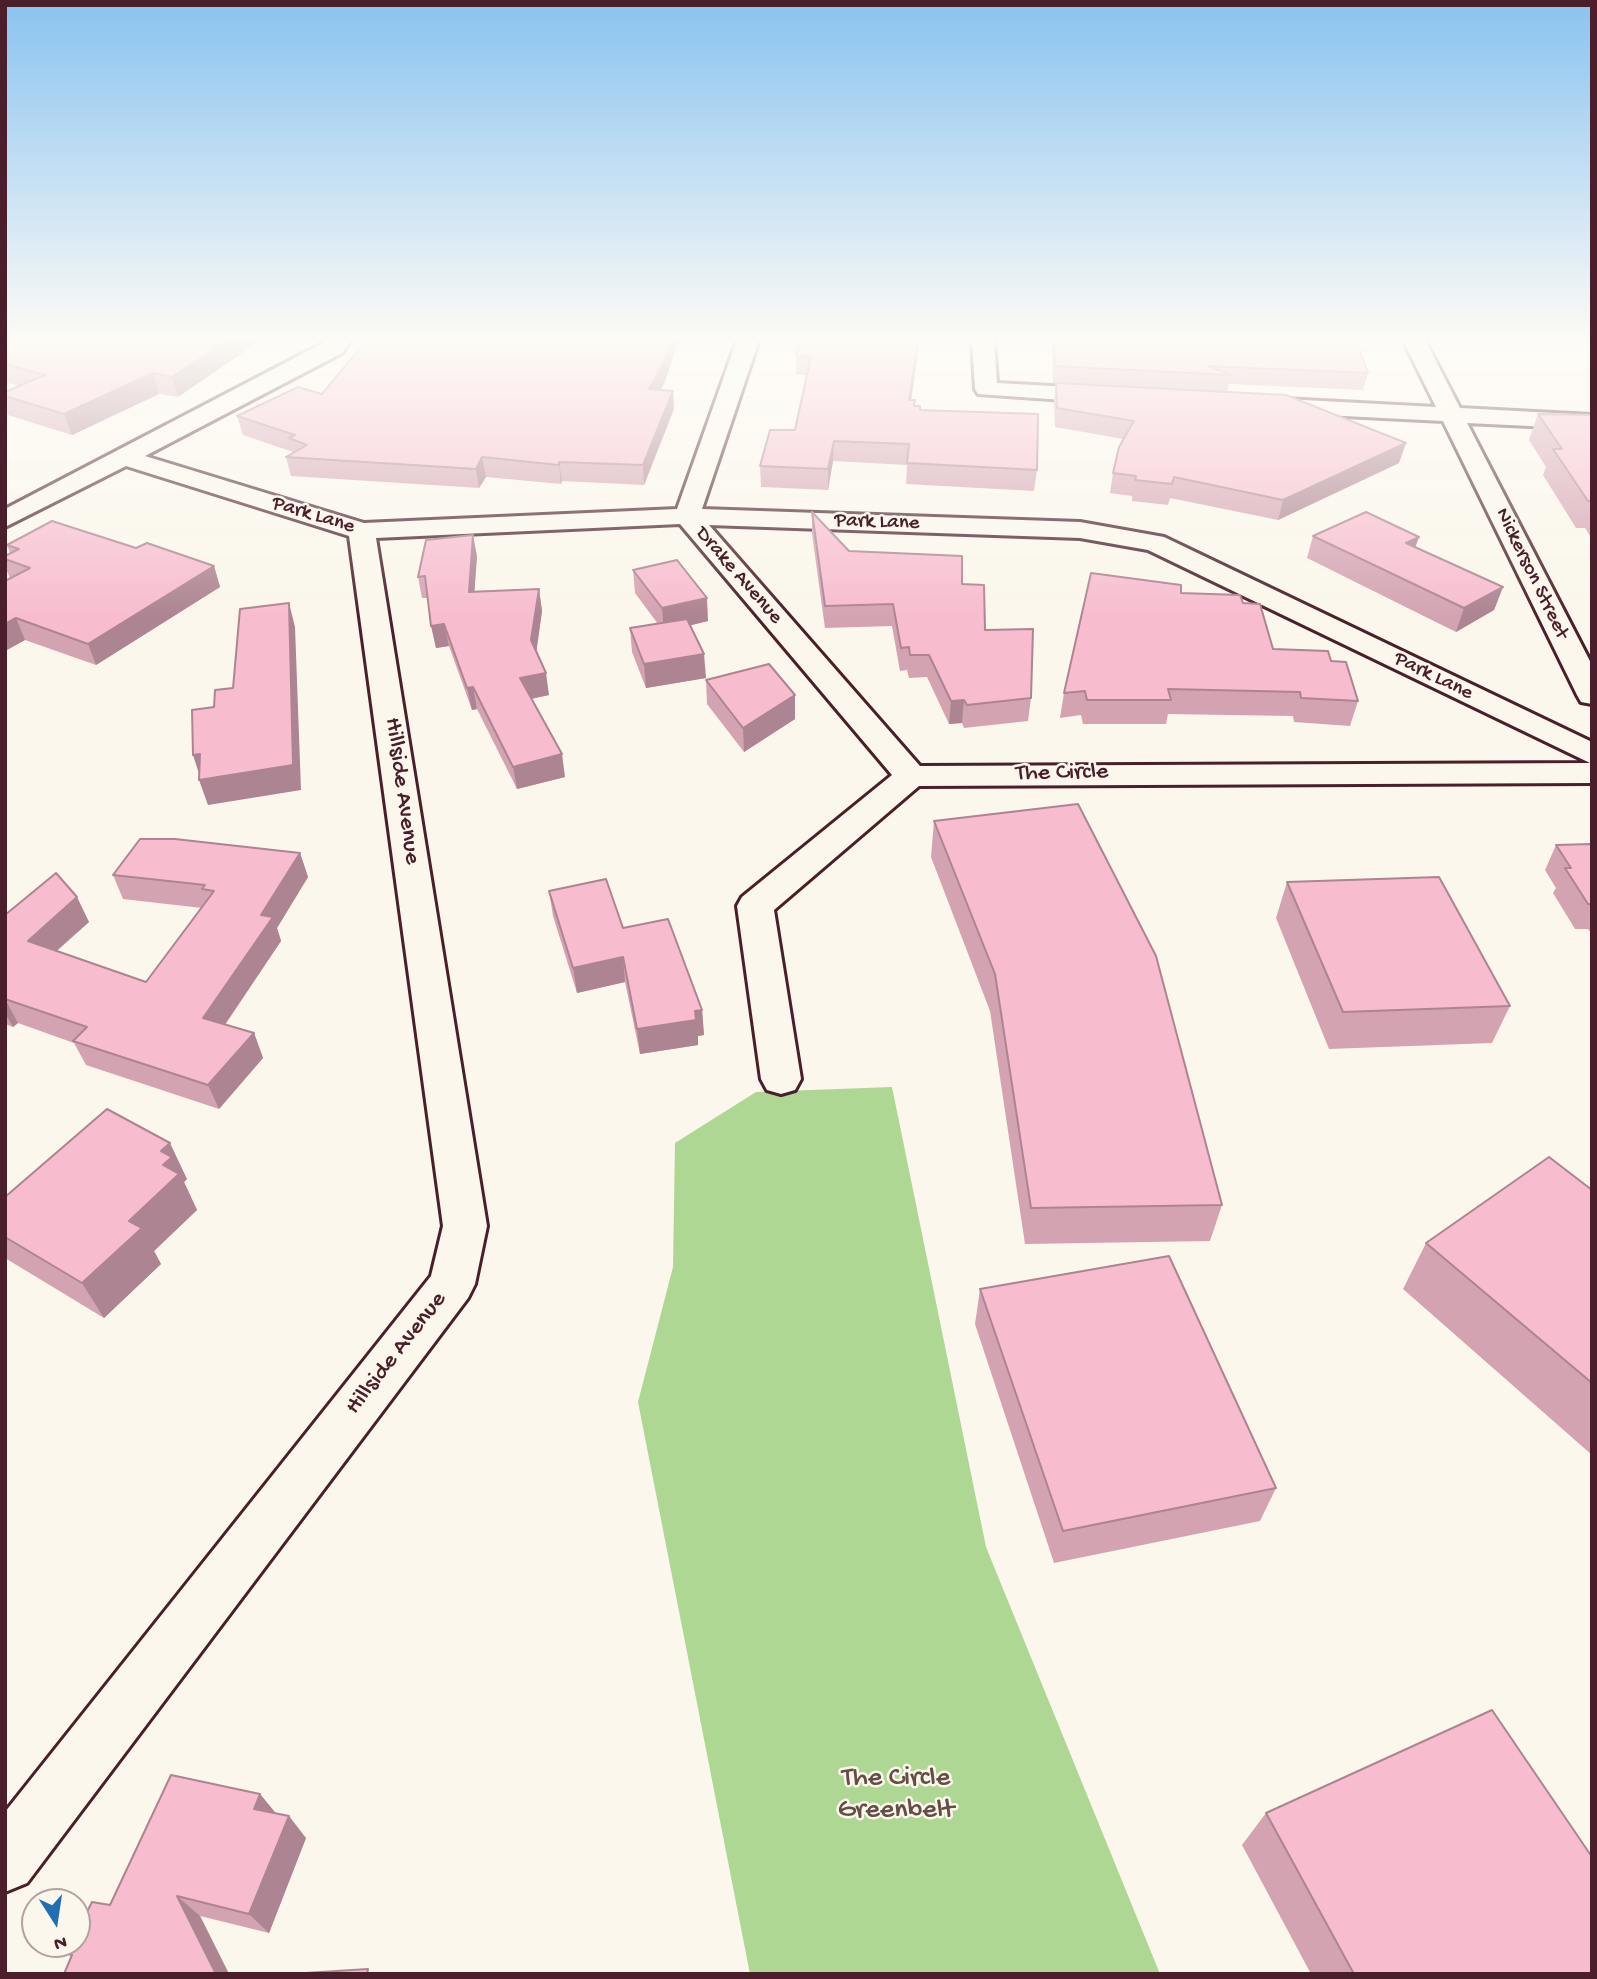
<!DOCTYPE html>
<style>
body{margin:0}
#map{position:relative;width:1597px;height:1979px;overflow:hidden;background:#fbf7ec;font-family:"Gochi Hand",sans-serif}
canvas{display:block}
.frame{position:absolute;inset:0;border:7px solid #4a1f2b;pointer-events:none}
.north{position:absolute;left:21px;top:1888px;width:70px;height:70px;box-sizing:border-box;background:#fbf7ec;border:2px solid #b4a19f;border-radius:50%;rotate:168deg;font-size:19px;font-weight:700;line-height:28px;text-align:center;color:#4a1f2b}
.north::after{content:'';display:block;margin:auto;width:24px;height:32px;background:#1f6fb2;clip-path:polygon(50% 0,100% 100%,50% 72%,0 100%)}
</style>
<div id="map">
<canvas width="1597" height="1979"></canvas>
<div class="frame"></div>
<div class="north">N</div>
</div>
<script>
const context = document.querySelector('canvas').getContext('2d');
context.lineJoin = 'round';
function fillPath(path, color) { context.fillStyle = color; context.fill(path, 'evenodd'); }
function stroke(path, color, width, dash) { context.strokeStyle = color; context.lineWidth = width; context.lineCap = dash ? 'butt' : 'round'; context.setLineDash(dash || []); context.stroke(path); }
function label(font, color, halo, rows, align = 'center') {
  context.font = font + ' "Gochi Hand",sans-serif'; context.lineWidth = 5; context.setLineDash([]); context.textBaseline = 'middle'; context.strokeStyle = halo; context.fillStyle = color; for (const [text, x, y, turn = 0] of rows) {
    context.save(); context.translate(x, y); context.rotate((+turn || 0) * Math.PI / 180); context.textAlign = isNaN(turn) ? turn : align; if (halo) context.strokeText(text, 0, 0); context.fillText(text, 0, 0); context.restore();
  }
}
fillPath(new Path2D(`
 M892,1087l94,460 174,427h-410l-112,-572 35,-135 2,-124 81,-51z`), '#aed794');
const street = new Path2D(`
 M329,340h22l-9,13 -197,103 219,67 313,-14 60,-169h22l-57,169 378,13 84,15 428,205v41l-673,3 -145,124 27,169 -6,11 -14,4 -14,-4 -6,-11 -24,-173 5,-9 150,-122 -212,-251 -304,14 111,688 -12,58 -7,14 -441,585 -22,9v-80l426,-536 12,-50 -94,-690 -223,-70 -121,61v-18zM709,525l371,13 68,12 442,213 -670,3z
 M972,340h22l3,43 110,6 8,2 3,5 -3,5 -8,2 -129,-9 -3,-5z
 M1403,340h22l35,68 132,7v14l-125,-6 125,242v39l-11,-2 -4,-7 -134,-274 -178,-9 -8,-2 -4,-5 4,-5 8,-2 171,9z`);
stroke(street, '#4a1f2b', 6);
fillPath(street, '#fbf7ec');
fillPath(new Path2D(`
 M5,340h256l-83,57 -19,-3 -87,41 -64,-20 -3,-8v-15l14,-6 -14,-4z
 M367,340h312l-15,44 -4,6 13,1 1,18 -30,76 -82,-4 -1,3 -75,-7 -7,11 -188,-12 -5,-19 7,-4v-1l-50,-17 -6,-19 85,-22z
 M920,340l-9,60 4,6 122,64 -3,21 -128,-7 1,-19 -74,-4 -5,29 -67,-3 -1,-21 35,-36 12,-55h-11v-20z
 M1052,340h304l12,33 -5,17 -134,-6 -2,8 172,71 -121,57 -108,-22 -2,7 -36,-4v-5l-22,-3 3,-20 10,-34 -68,-12 -1,-25 2,-19h-3z
 M1538,414l54,1v124l-7,-11h-9l-33,-53 3,-8 -17,-27z
 M812,512l37,39 113,33 23,46 46,68 -3,23 -64,7 -2,-5 -13,1 -22,-47 -18,1 -2,-8 -7,1 -8,-45 -67,2 -13,-94z
 M1313,536l102,11 88,40 -9,23 -38,22 -149,-74z
 M7,545l129,3 78,18 6,21 -124,78 -71,-25 -20,11 5,-73 -5,-11v-8l5,-6z
 M477,556l-3,35 65,-2 3,22 -6,40 13,44 -17,4 33,78 -48,12 -40,-80 -5,1 -23,-64 -13,2 -8,-50h-6l-4,-21z
 M633,570l75,51 -18,4 16,53 -60,10 -14,-36 -2,-24 28,-4 -23,-31z
 M1243,603l30,46 58,12 27,40 -8,25 -56,-4 -1,-6 -125,-2 -2,10h-83l-2,-9 -21,3 4,-25z
 M706,680l89,39 -51,33 -37,-48z
 M934,821l288,384 -12,36 -185,3 -35,-233 -59,-154z
 M1592,844v90l-4,-5h-13l-22,-36 3,-5 -11,-18 11,-25z
 M300,853l8,24 -31,51 4,13 -56,84 29,8 9,25 -44,51 -133,-44 -12,-22 -56,-20 -5,4 -8,-3v-109l84,7 -32,29 89,31 56,-74 -79,-9 -10,-24z
 M1287,882l223,124 -18,37 -163,6 -53,-131z
 M549,891l74,37 79,82 2,25 -6,1v9l-58,9 -15,-72 -48,11 -24,-77z
 M187,1179l-3,3 13,28 -43,41 7,13 -57,54 -99,-60v-61z
 M1592,1190v265l-189,-166 23,-46z
 M980,1289l296,199 -16,33 -206,42 -79,-239z
 M260,1794l16,20 30,24 -37,95 -69,-17 29,58h-165l8,-17 -6,-4 44,-48z
 M1266,1813l326,161h-281l-69,-129z`), '#d4a3b2');
fillPath(new Path2D(`
 M227,340h34l-83,57 -6,-20z
 M672,340h7l-15,44 -14,24 -1,-19z
 M918,340h2l-12,80 1,-20z
 M153,373l6,21 -87,41 -8,-21z
 M673,391l1,18 -30,76 -1,-20z
 M834,441l-1,20 -5,29v-21z
 M1406,443l-7,20 -121,57 5,-20z
 M482,457l4,20 -7,11 -3,-19z
 M559,462l3,19 -1,3 -2,-19z
 M473,535l4,21 -4,57 -4,-21z
 M1419,537l-8,22 -5,-16z
 M214,566l6,21 -124,78 -8,-21z
 M1503,587l-9,23 -38,22 8,-24z
 M539,589l3,22 -7,51 -4,-22z
 M707,598l1,23 -44,11 -2,-24z
 M289,603l6,24 6,163 -93,15 -9,-25h2l-8,-25z
 M16,618l9,22 -20,11v-27z
 M444,624l5,22 -13,2 -5,-22z
 M704,654l2,24 -60,10 -2,-24z
 M546,673l3,22 -25,5 -4,-22z
 M473,687l4,22 -5,1 -5,-22z
 M795,695v24l-51,33 -1,-24z
 M964,700l-2,23 -13,1 2,-23z
 M562,754l3,23 -48,12 -4,-22z
 M300,853l8,24 -31,51 4,13 -68,101 -10,-24 58,-103z
 M77,897l12,25 -49,43 -12,-24z
 M623,957l2,25 -48,11 -4,-25z
 M5,999l13,24 -5,4 -8,-14z
 M702,1010l2,25 -6,1v9l-58,9 -3,-25 58,-18z
 M254,1033l9,25 -44,51 -11,-24z
 M170,1143l17,36 -3,3 13,28 -43,41 7,13 -57,54 -22,-35 47,-62 34,-56 -2,-14z
 M260,1794l19,23 -25,-8z
 M289,1816l17,22 -37,95 -20,-19z
 M177,1896l23,20 29,58h-13z`), '#ad8491');
const building = new Path2D(`
 M5,340h222l-55,37 -19,-4 -89,41 -59,-18v-4l40,-17 -40,-11z
 M367,340h305l-10,26 -13,23 24,2 -30,74 -84,-3v3l-77,-8 -6,12 -190,-12 21,-12 -18,-7 6,-3 -58,-19 61,-29 24,7z
 M800,340h118l-9,60h6l-1,6h6v4l118,4 -1,56 -130,-7 2,-19 -75,-3 -6,28 -68,-3 10,-36h25l16,-74 -15,-1z
 M1054,340h302l12,33 -160,-7 23,9 -176,-9z
 M1056,383l230,12 120,48 -123,57 -109,-23 -2,7 -37,-4 1,-4 -23,-3 6,-26 15,-26 -77,-13z
 M1538,414l54,1v86h-4l-35,-52h9z
 M812,512l37,39 113,5v28l22,1 1,45 48,-1 -2,69 -64,7 -3,-5 -13,1 -22,-46h-19l-1,-8 -8,1 -8,-44 -68,2z
 M1366,512l53,25 -13,6 97,44 -39,21 -151,-72z
 M52,521l84,27 11,-5 67,23 -126,78 -72,-26 -11,6v-43l25,-13 -25,-9v-3l14,-7 -12,-4z
 M473,535l-4,57 70,-3 -8,51 15,33 -26,5 42,76 -49,13 -40,-80 -6,1 -23,-64 -13,2 -6,-50 -7,1 8,-37z
 M677,560l30,38 -45,10 -29,-38z
 M1091,573l90,12v8l59,2 3,8 17,1 13,45 55,2 3,10 15,1 12,39 -57,-3 -1,-6 -132,-3 3,11h-84l-2,-9 -21,2z
 M289,603l4,162 -94,15 1,-26 -7,1 -1,-45 22,-3 1,-17 18,-2 7,-79z
 M687,619l17,35 -60,10 -14,-36z
 M769,664l26,31 -52,33 -37,-48z
 M1078,804l78,152 66,249 -191,3 -36,-234 -61,-153z
 M140,839h35l125,14 -39,62 12,2 -70,101 51,15 -46,52 -135,-44 14,-14 -82,-28v-84l51,-42 21,24 -49,44 118,41 68,-91 -12,-2 3,-4 -92,-10z
 M1592,844v60h-4l-23,-36h6l-15,-23z
 M1439,877l71,129 -167,6 -56,-130z
 M606,879l17,49 45,-9 34,91 -7,1 1,9 -59,9 -14,-72 -50,11 -24,-77z
 M107,1109l63,34 -9,8 11,6 -9,8 16,9 -50,47 13,7 -60,55 -77,-46v-40z
 M1549,1157l43,33v193l-166,-140z
 M1169,1256l107,232 -213,43 -83,-242z
 M1492,1710l100,147v117h-238l-88,-161z
 M171,1775l89,19 -6,15 35,7 -40,98 -72,-18 39,78h-152l8,-19 -6,-2 5,-9h6v-12l15,-30 18,3z
 M368,1969l-1,5h-63l1,-1z`);
fillPath(building, '#f7bdcf');
stroke(building, '#ad8491', 2);
const sky = context.createLinearGradient(0, 0, 0, 617);
sky.addColorStop(0, '#89c3f0');
sky.addColorStop(0.55, '#fdfbf6');
sky.addColorStop(1, '#fdfbf600');
context.fillStyle = sky;
context.fillRect(0, 0, 1597, 617);
label('21px', '#4a1f2b', '#fbf7ec', [
 ["Park Lane",313,516,17],
 ["Park Lane",877,523,2],
 ["Nickerson Street",1531,574,64],
 ["Drake Avenue",738,576,49],
 ["Park Lane",1433,677,26]
]);
label('24px', '#4a1f2b', '#fbf7ec', [
 ["The Circle",1062,774,-1],
 ["Hillside Avenue",401,791,82],
 ["Hillside Avenue",397,1354,-52]
]);
label('28px', '#634d45', '#fbf7ec', [
 ["The Circle",896,1780],
 ["Greenbelt",896,1812]
]);
</script>
